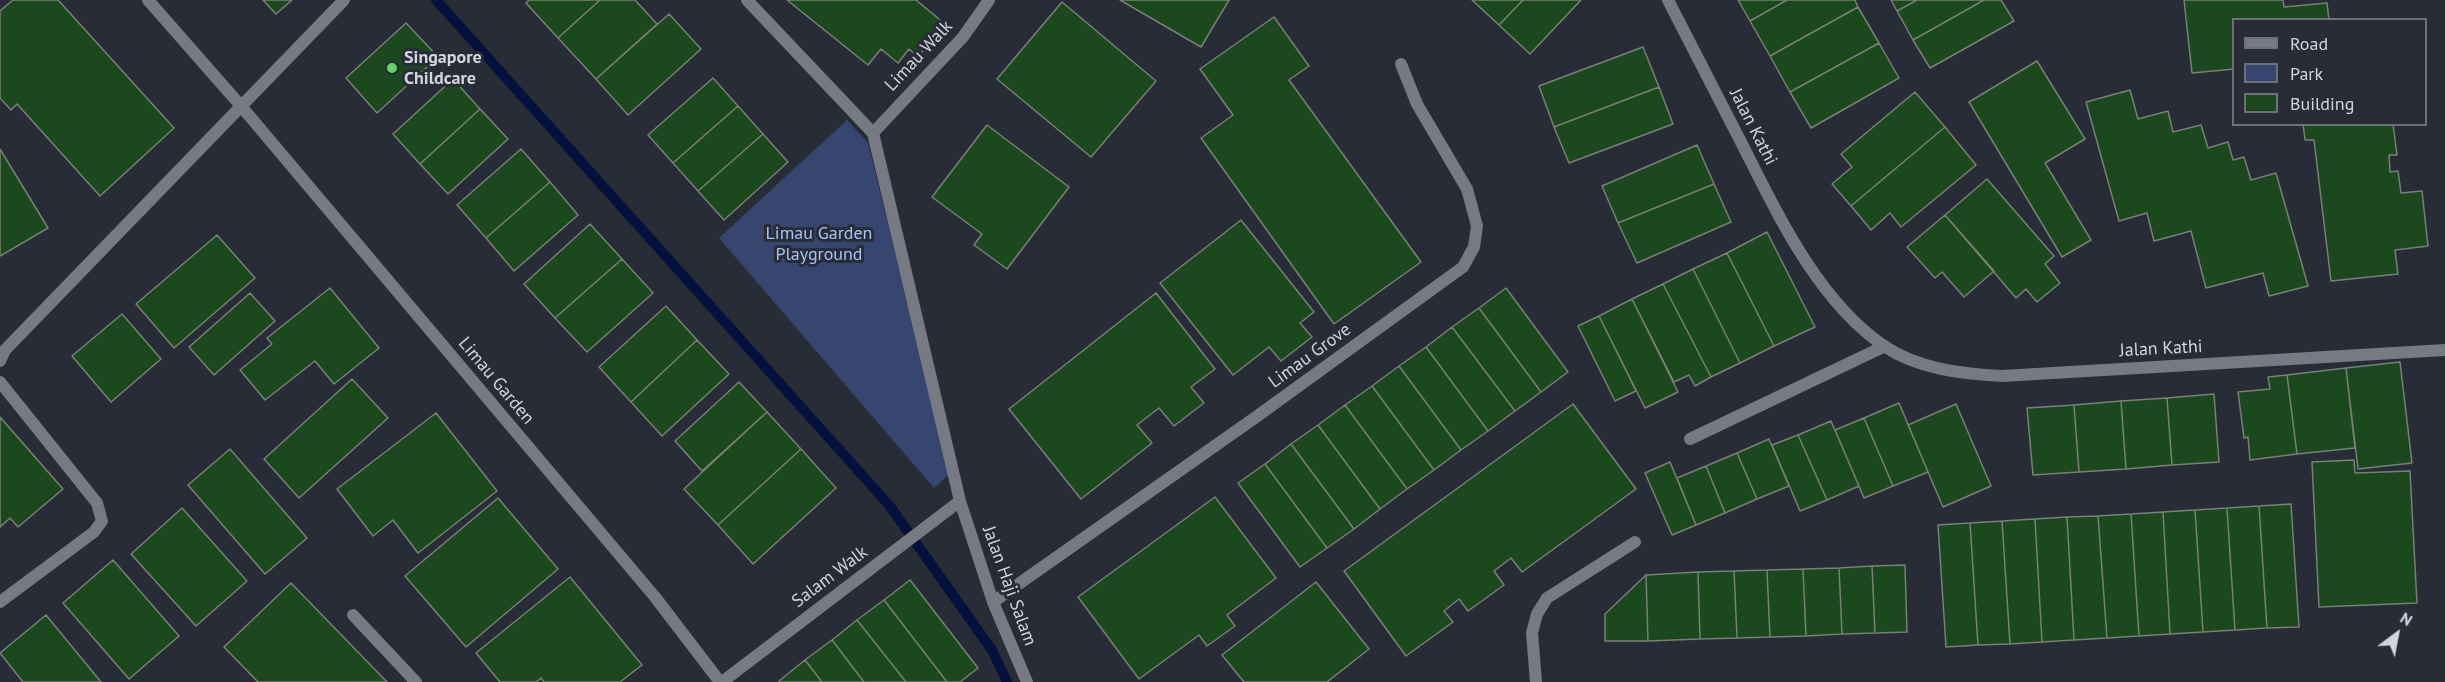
<!DOCTYPE html>
<style>
body{margin:0}
#map{position:relative;width:2445px;height:682px;overflow:hidden;background:#282c37;font-family:"PT Sans",sans-serif}
canvas{display:block}
.legend{position:absolute;left:2232px;top:18px;width:195px;height:108px;box-sizing:border-box;background:#282c37;border:2px solid #6c7079;margin:0;padding:8px 10px;list-style:none;font-size:18px;color:#d2d5dc}
.legend li{display:flex;align-items:center;gap:12px;height:30px}
.legend b{width:30px;border:2px solid #6c7079}
.north{position:absolute;left:2367px;top:604px;width:60px;height:60px;-webkit-text-stroke:4px #282c37;paint-order:stroke;rotate:32deg;font-size:16px;font-weight:700;line-height:24px;text-align:center;color:#d2d5dc}
.north::after{content:'';display:block;margin:auto;width:21px;height:27px;background:#d2d5dc;clip-path:polygon(50% 0,100% 100%,50% 72%,0 100%)}
</style>
<div id="map">
<canvas width="2445" height="682"></canvas>
<ul class="legend">
<li><b style="height:8px;background:#777a80"></b>Road</li>
<li><b style="height:16px;background:#37466e"></b>Park</li>
<li><b style="height:16px;background:#1c481d"></b>Building</li>
</ul>
<div class="north">N</div>
</div>
<script>
const context = document.querySelector('canvas').getContext('2d');
context.lineJoin = 'round';
function fillPath(path, color) { context.fillStyle = color; context.fill(path, 'evenodd'); }
function stroke(path, color, width, dash) { context.strokeStyle = color; context.lineWidth = width; context.lineCap = dash ? 'butt' : 'round'; context.setLineDash(dash || []); context.stroke(path); }
function label(font, color, halo, rows, align = 'center') {
  context.font = font + ' "PT Sans",sans-serif'; context.lineWidth = 6; context.setLineDash([]); context.textBaseline = 'middle'; context.strokeStyle = halo; context.fillStyle = color; for (const [text, x, y, turn = 0] of rows) {
    context.save(); context.translate(x, y); context.rotate((+turn || 0) * Math.PI / 180); context.textAlign = isNaN(turn) ? turn : align; if (halo) context.strokeText(text, 0, 0); context.fillText(text, 0, 0); context.restore();
  }
}
fillPath(new Path2D(`
 M847,120l21,23 81,331 -15,14 -215,-250z`), '#37466e');
stroke(new Path2D(`
 M436,0l453,505 103,145 15,32`), '#06103c', 10);
const building = new Path2D(`
 M13,0h45l116,128 -74,68 -83,-92 -6,6 -11,-12v-87z
 M263,0h29l-16,14z
 M529,0h71l-42,38 -32,-35z
 M600,0h35l22,24 -61,55 -38,-41z
 M787,0h129l29,24 -27,33 -9,-8 -11,14 -17,-14 -13,16z
 M1120,0h109l-28,47z
 M1472,0h51l-24,25z
 M1523,0h58l-51,54 -31,-29z
 M1738,0h49l-37,21z
 M1787,0h68l3,7 -88,49 -20,-35z
 M1891,0h26l-20,11z
 M1917,0h67l-71,40 -16,-29z
 M1984,0h17l13,21 -84,47 -17,-28z
 M2184,0h99l1,7 43,-4 2,17h-95v49l-42,4z
 M1062,2l94,79 -65,76 -94,-78z
 M1858,7l21,36 -89,49 -20,-36z
 M669,14l32,35 -73,66 -32,-36z
 M1274,17l35,49 -20,14 132,182 -87,62 -133,-186 32,-23 -33,-46z
 M406,23l32,34 -61,56 -31,-35z
 M1879,43l20,35 -88,50 -21,-36z
 M1643,47l16,40 -105,40 -15,-41z
 M2037,61l48,78 -40,24 46,77 -29,17 -93,-155z
 M713,78l25,28 -65,57 -25,-28z
 M453,79l27,30 -60,55 -27,-30z
 M1659,87l14,37 -104,39 -15,-36z
 M2130,90l8,29 30,-8 5,21 28,-7 7,23 20,-6 5,18 11,-3 7,23 25,-7 32,113 -39,10 -6,-23 -57,15 -15,-57 -37,10 -7,-28 -28,8 -33,-119z
 M1915,92l30,35 -94,79 -19,-22 20,-17 -11,-13z
 M738,106l25,28 -65,57 -25,-28z
 M480,109l28,30 -60,55 -28,-30z
 M2303,124h90l4,31h-8l1,17 8,-1 3,22 21,-2 6,55 -33,4 3,24 -67,7 -17,-141h-9z
 M987,125l82,62 -62,82 -33,-24 8,-11 -50,-37z
 M1945,127l31,38 -75,62 -11,-14 -19,17 -20,-24z
 M763,134l25,28 -64,58 -26,-29z
 M1697,145l17,39 -96,39 -16,-37z
 M0,149l48,79 -48,28z
 M521,149l29,33 -64,56 -29,-33z
 M1987,179l67,77 -9,8 15,19 -23,19 -11,-13 -10,9 -71,-83z
 M550,182l28,33 -64,56 -28,-33z
 M1714,184l17,38 -94,41 -19,-40z
 M1945,215l49,56 -30,26 -22,-25 -7,6 -28,-31z
 M1241,220l73,92 -14,11 12,14 -31,24 -12,-14 -36,28 -73,-92z
 M590,224l32,35 -67,59 -31,-34z
 M1767,232l48,95 -41,19 -47,-93z
 M217,235l38,43 -81,70 -38,-44z
 M1727,253l47,93 -34,17 -47,-94z
 M622,259l31,34 -66,59 -32,-34z
 M1693,269l47,94 -29,14 -48,-93z
 M1663,284l48,93 -16,9 -6,-11 -15,7 -42,-83z
 M330,288l49,60 -45,36 -19,-23 -50,39 -25,-30 32,-26 -5,-6z
 M1506,288l62,84 -27,20 -62,-84z
 M250,293l25,28 -61,54 -25,-28z
 M1156,293l59,76 -24,18 13,16 -30,23 -15,-18 -22,17 15,18 -71,56 -72,-90z
 M1632,299l46,93 -33,16 -46,-92z
 M666,306l31,34 -66,62 -32,-35z
 M1479,308l62,84 -26,19 -63,-84z
 M122,314l39,45 -50,43 -39,-46z
 M1599,316l37,75 -21,10 -37,-75z
 M1452,327l63,84 -27,20 -62,-84z
 M697,340l32,34 -67,62 -31,-34z
 M1426,347l62,84 -27,19 -62,-84z
 M2400,362l12,101 -54,6 -12,-101z
 M1399,366l62,84 -27,20 -62,-84z
 M2346,368l9,80 -58,6 -10,-79z
 M2287,375l10,79 -47,6 -2,-23 -4,1 -6,-46 32,-3 -2,-12z
 M352,379l36,39 -89,80 -35,-39z
 M739,382l28,30 -65,59 -27,-30z
 M1372,386l62,84 -27,19 -62,-84z
 M2214,394l5,68 -47,3 -5,-67z
 M2167,398l5,67 -46,4 -5,-68z
 M2121,401l5,68 -47,3 -5,-67z
 M1899,403l29,69 -35,14 -29,-68z
 M1573,404l63,85 -114,83 -11,-14 -17,13 10,14 -36,26 -9,-12 -15,12 9,11 -47,34 -62,-85z
 M1956,404l35,82 -48,21 -35,-82z
 M1345,405l62,84 -27,20 -62,-84z
 M2074,405l5,67 -46,3 -6,-67z
 M767,412l34,37 -83,76 -34,-36z
 M436,413l61,78 -79,62 -25,-33 -20,16 -36,-47z
 M0,417l63,72 -45,38 -8,-9 -10,9z
 M1864,418l29,68 -29,12 -29,-68z
 M1831,421l28,65 -32,14 -29,-65z
 M1318,425l62,84 -26,20 -63,-85z
 M1798,435l29,65 -27,11 -28,-66z
 M1769,439l20,47 -32,13 -20,-46z
 M1291,444l63,85 -27,19 -62,-84z
 M230,449l77,89 -42,36 -77,-89z
 M801,449l35,39 -83,76 -35,-39z
 M1737,453l20,46 -32,14 -19,-47z
 M2354,460l1,13 55,-2 7,132 -98,4 -7,-145z
 M1670,462l26,63 -24,10 -27,-62z
 M1265,464l62,84 -27,19 -62,-84z
 M1706,466l19,47 -29,12 -19,-47z
 M1215,497l61,81 -49,37 8,11 -28,20 -8,-11 -60,44 -61,-82z
 M498,498l60,71 -92,78 -61,-71z
 M2291,504l8,123 -32,1 -8,-122z
 M2259,506l8,122 -32,2 -8,-122z
 M182,508l65,73 -51,45 -65,-72z
 M2227,508l8,122 -32,2 -8,-122z
 M2195,510l8,122 -33,2 -7,-122z
 M2163,512l7,122 -31,2 -8,-122z
 M2131,514l8,122 -32,2 -9,-122z
 M2098,516l9,122 -33,2 -7,-123z
 M2067,517l7,123 -32,2 -7,-123z
 M2035,519l7,123 -32,2 -8,-123z
 M2002,521l8,123 -32,1 -8,-122z
 M1970,523l8,122 -32,2 -8,-122z
 M113,560l66,76 -50,43 -66,-76z
 M1905,565l2,67 -32,1 -3,-67z
 M1872,566l3,67 -33,1 -3,-66z
 M1839,568l3,66 -36,2 -3,-67z
 M1803,569l3,67 -36,1 -3,-67z
 M1767,570l3,67 -33,1 -3,-67z
 M1734,571l3,67 -37,1 -2,-67z
 M1698,572l2,67 -52,2 -2,-66z
 M1646,575l2,66h-43v-27z
 M570,577l72,88 -22,17h-76l-3,-4 -5,4h-36l-24,-29z
 M910,580l68,88 -18,14h-13l-63,-82z
 M1316,582l53,67 -42,33h-83l-22,-27z
 M291,583l96,99h-129l-34,-35z
 M884,600l63,82h-41l-49,-62z
 M46,615l55,67h-78l-23,-29z
 M857,620l49,62h-42l-32,-42z
 M832,640l32,42h-42l-17,-22z
 M805,660l17,22h-42l-1,-1z`);
fillPath(building, '#1c481d');
stroke(building, '#778176', 1.5);
stroke(new Path2D(`
 M353,615l63,67`), '#777a80', 12);
stroke(new Path2D(`
 M148,0l93,106 414,491 65,85
 M747,0l126,133 87,368 33,101 34,80
 M1668,0c25,49 50,97 75,146 35,69 75,155 141,200 34,23 78,28 118,30l443,-26
 M873,133l90,-96 26,-37
 M0,361l5,-11 339,-350
 M0,382l97,121 5,18 -8,11 -94,70
 M1690,439l195,-93
 M993,602l263,-185 207,-150 11,-20 3,-21 -10,-37 -50,-85 -16,-40
 M722,682l238,-181
 M1536,682l-4,-49 5,-19 10,-16 88,-56`), '#777a80', 12);
for (const [x, y, r, color] of [
 [392,68,6,"#65d467"]
]) { const dot = new Path2D(); dot.arc(x, y, r, 0, 2 * Math.PI); context.fillStyle = color; context.fill(dot); stroke(dot, '#282c37', 2); }
label('18px', '#d2d5dc', '#282c37', [
 ["Limau Walk",919,56,-47],
 ["Jalan Kathi",1753,127,63],
 ["Jalan Kathi",2161,349,-3],
 ["Limau Grove",1310,356,-36],
 ["Limau Garden",496,381,50],
 ["Salam Walk",830,577,-37],
 ["Jalan Haji Salam",1009,586,70]
]);
label('bold 18px', '#d2d5dc', '#282c37', [
 ["Singapore",404,58],
 ["Childcare",404,79]
], 'left');
label('18px', '#a7c0fe', '#282c37', [
 ["Limau Garden",819,234],
 ["Playground",819,255]
]);
</script>
